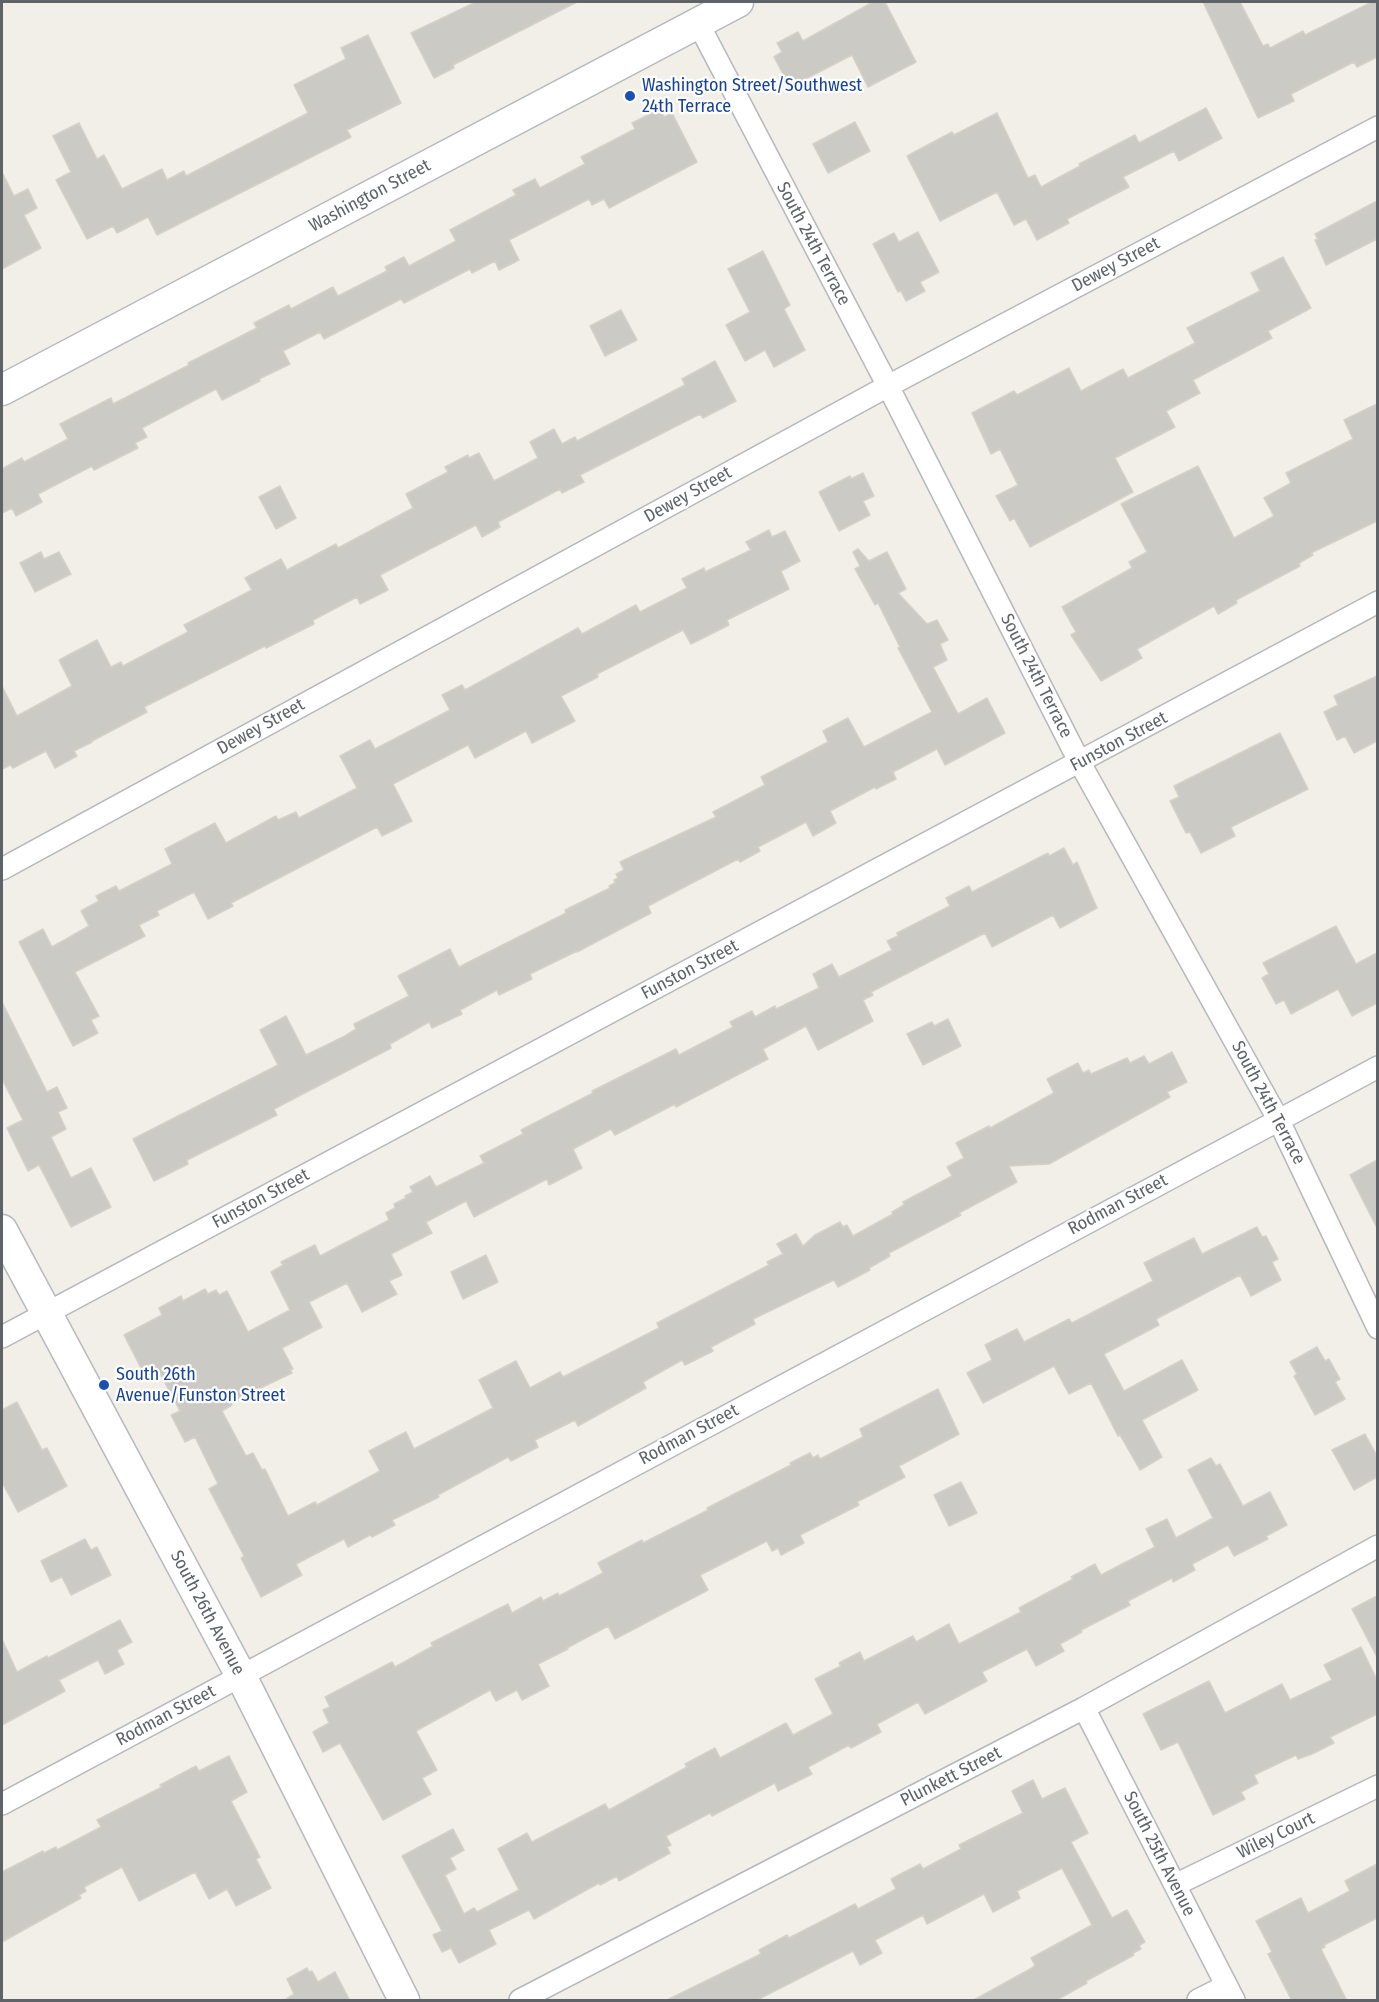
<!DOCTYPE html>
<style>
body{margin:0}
#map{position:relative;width:1379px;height:2002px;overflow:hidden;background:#f1efe8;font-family:"Fira Sans Condensed",sans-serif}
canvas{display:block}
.frame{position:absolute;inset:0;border:3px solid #5f6368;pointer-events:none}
</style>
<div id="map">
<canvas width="1379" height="2002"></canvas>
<div class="frame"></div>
</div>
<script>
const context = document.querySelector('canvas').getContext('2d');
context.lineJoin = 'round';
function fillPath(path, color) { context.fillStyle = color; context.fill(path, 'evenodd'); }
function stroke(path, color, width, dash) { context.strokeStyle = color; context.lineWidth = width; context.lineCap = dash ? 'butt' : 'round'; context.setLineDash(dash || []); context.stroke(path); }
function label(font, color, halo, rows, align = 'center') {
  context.font = font + ' "Fira Sans Condensed",sans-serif'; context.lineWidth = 4.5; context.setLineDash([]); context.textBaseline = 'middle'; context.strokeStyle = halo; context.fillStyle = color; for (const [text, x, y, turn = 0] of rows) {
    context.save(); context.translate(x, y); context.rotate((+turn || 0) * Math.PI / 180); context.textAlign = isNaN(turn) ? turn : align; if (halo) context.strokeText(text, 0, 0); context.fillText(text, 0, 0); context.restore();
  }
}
const building = new Path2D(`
 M476,2h101l-124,63 1,3 -20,10 -23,-45z
 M873,2h12l31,60 -48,25 -16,-32 -62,32 -16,-30 8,-5 -5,-9 21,-11 5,9z
 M1203,2h37l23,44 5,-2 2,4 33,-17 2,4 67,-33h5v55l-20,10 -3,-5 -63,32 3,7 -36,17z
 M368,35l33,68 -54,27 4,7 -194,98 -9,-18 -31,16 -4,-7 -26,13 -31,-59 15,-8 -18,-36 26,-13 18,36 7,-4 18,34 40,-20 5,11 17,-9 2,5 122,-63 -14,-28 52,-26 -5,-11z
 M1206,108l16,30 -43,23 -5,-10 -51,26 6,10 -62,32 2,4 -32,17 -11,-21 -12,6 -17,-33 -57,29 -33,-65 45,-24 2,3 43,-22 31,65 7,-3 6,12 39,-21 -1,-2 56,-29 4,8z
 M660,109l4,8 8,-4 25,49 -88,46 -5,-9 -12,6 -3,-6 -80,41 10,20 -20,10 -4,-9 -23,12 -2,-4 -66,34 -3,-4 -77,40 -4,-7 -37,19 7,13 -31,15 1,2 -38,19 -6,-11 -74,39 5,9 -12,6 3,5 -44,22 -2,-4 -54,28 4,8 -26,14 -4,-8 -10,5v-44l20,-11 2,4 44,-23 -8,-15 51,-26 2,6 76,-39 -1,-2 69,-35 -3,-5 35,-18 2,4 42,-22 5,9 49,-25 -2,-4 19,-10 5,9 47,-25 -6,-11 66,-35 -3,-5 22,-11 5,9 45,-24 -4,-7 54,-28 -3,-6z
 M855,122l15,29 -42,22 -15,-29z
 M2,172l12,24 14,-7 9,19 -13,7 17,33 -39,21z
 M1377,201v38l-51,26 -11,-25 3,-1 -3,-5z
 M918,232l21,40 -19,10 5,9 -19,10 -5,-10 -3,1 -25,-48 21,-11 5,9z
 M763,251l27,54 -6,4 21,41 -31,17 -9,-17 -20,11 -19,-36 24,-13 -22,-43z
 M1283,257l28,51 -43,23 4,7 -79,42 7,13 -34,18 9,16 -60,31 18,34 -103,55 -16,-29 -4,3 -14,-25 22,-11 -18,-36 -9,5 -19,-41 42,-22 3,4 52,-27 12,23 42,-22 5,9 67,-35 -8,-15 73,-37 -9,-18z
 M621,310l16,30 -32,16 -15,-30z
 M715,361l21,40 -33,17 -3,-4 -120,61 4,7 -22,11 -2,-4 -62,33 2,5 -18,10 -6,-12 -96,50 8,15 -28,14 -3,-7 -44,23 1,4 -48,24 -1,-2 -121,61 3,5 -55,29v1l-18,9 3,5 -22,12 -9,-17 -33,17 -3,-3 -8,4v-83l15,30 55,-30 -13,-26 38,-20 14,27 10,-5 2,4 65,-34 -4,-7 68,-35 -7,-12 36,-19 6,11 49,-26 2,4 75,-40 -7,-14 42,-22 -3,-5 23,-12 1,3 10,-5 15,28 44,-23 -8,-16 24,-13 8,15 13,-7 2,4 108,-56 -3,-6z
 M1377,404v117l-66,32 2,2 -14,8 1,3 -64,34 1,3 -19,11 -4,-8 -77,43 5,9 -41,23 -30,-46 5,-3 -14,-25 70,-39 -3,-6 18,-10 -26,-48 77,-38 36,72 40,-22 -10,-18 27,-15 -5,-10 67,-34 -9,-19z
 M863,473l11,23 -11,5 7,14 -31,16 -20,-39 31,-16 1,3z
 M280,486l16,32 -20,11 -17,-32z
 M769,530l3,7 13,-6 15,30 -19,10 8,18 -62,31 2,5 -38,19 -8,-14 -86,44 1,3 -37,19 14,25 -43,22 -6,-12 -51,27 -7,-13 -75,39 19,37 -30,15 -5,-9 -146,76 2,3 -25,13 -14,-27 -37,19 2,4 -20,10 6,11 -70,36 24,44 -8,4 7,13 -25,13 -54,-104 24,-13 9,18 37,-21 -8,-15 18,-10 -3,-5 20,-10 3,5 53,-27 -7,-15 50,-26 11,20 50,-27 2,4 18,-8 3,6 58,-30 -17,-32 30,-16 5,9 75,-39 -8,-15 20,-10 3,5 113,-62 4,6 54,-29 4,7 47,-24 -5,-9 22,-11 1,4 46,-22 -5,-8z
 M858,549l11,12 18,-9 19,37 -8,4 29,31 10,-4 11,20 -8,4 7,16 -14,7 25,47 29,-16 18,35 -60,32 -8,-16 -44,23 3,7 -20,10 -1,-2 -45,24 6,12 -23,13 -7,-14 -48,25 2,4 -20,11 -2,-3 -90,47 3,7 -74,39v-1l-47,23 2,5 -33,16 -2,-5 -37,20 2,4 -30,14 -3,-6 -39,22 1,4 -117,61 3,6 -90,45 1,4 -34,17 -21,-42 145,-74 -18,-35 26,-14 20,39 39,-19 11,-7 -2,-5 55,-28 -11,-20 52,-27 9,18 107,-54 -1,-3 45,-22 -1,-2 6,-3 -1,-3 4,-2 -2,-4 8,-4 -4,-8 96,-45 -3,-5 52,-27 -4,-8 67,-35 -5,-11 25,-13 16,29 68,-35 -34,-64 2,-1 -22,-44 -3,2 -20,-36 5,-3 -7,-14z
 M41,552l3,7 15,-7 12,22 -36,18 -15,-29z
 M1377,676v65l-23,12 -9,-17 -8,4 -13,-28 14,-7 -4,-9z
 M1280,733l28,56 -77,38 4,9 -34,17 -11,-21 -4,1 -16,-32 9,-4 -5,-11z
 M1064,848l9,17 4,-3 20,46 -37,20 -7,-13 -61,32 -7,-14 -114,59 2,3 -10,5 10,21 -55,29 -12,-24 -43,23 5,10 -92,48 -1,-3 -60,31 -4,-6 -38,20 9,19 -33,17 -2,-6 -73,38 -8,-16 -40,21 6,11 -41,21 11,21 -13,6 8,13 -35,18 -15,-29 -38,19 13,25 -40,21 11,21 -3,1 2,3 -61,29 1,3 -10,6 24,45 7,-3 9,17 3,-1 23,47 27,-14 2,3 63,-34 -11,-20 37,-19 8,17 79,-41 -14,-28 37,-19 14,27 30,-16 3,5 96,-49 -2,-5 112,-58 -2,-3 16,-8 -6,-10 19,-10 7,12 12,-11 25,-13 3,5 4,-2 6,11 40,-22 -1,-2 12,-7 -1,-3 49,-26 -5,-9 17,-9 -8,-15 33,-17 1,2 64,-35 -7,-14 31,-16 5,10 6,-3 2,4 36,-16 3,5 14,-7 5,8 23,-12 15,30 -20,10 3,5 -121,67 -40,2 8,16 -58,31 2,2 -72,38 1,3 -21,12 1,2 -32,17 -4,-7 -81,39 2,5 -44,23 2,4 -28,14 -3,-5 -39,22 3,6 -68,38 -3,-6 -40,20 3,7 -27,14 -3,-4 -70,38 1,2 -47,23 3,5 -23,12 -2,-2 -22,12 -4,-8 -48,25 6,11 -41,22 -20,-39 3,-2 -35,-67 9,-5 -23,-47 -10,5 -14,-27 9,-4 -23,-43 -13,6 -20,-39 38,-20 -3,-7 22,-12 2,5 22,-12 3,5 8,-4 3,5 8,-4 21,41 42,-22 -19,-38 12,-7 -2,-3 34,-17 5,11 69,-36 -3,-7 9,-5 -1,-4 12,-6 -1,-2 8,-4 -3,-5 20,-11 6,11 48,-24 -4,-7 43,-22 -2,-4 72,-37 -1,-2 84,-42 3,6 54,-28 -3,-5 22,-11 3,6 20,-11 1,3 43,-21 -6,-14 19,-10 7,13 53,-27 -5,-9 11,-5 -1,-3 53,-27 -4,-8 23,-12 3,6 76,-39 1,3z
 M1336,926l20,38 21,-11v50l-25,13 -14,-27 -47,25 -7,-14 -8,4 -14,-26 7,-4 -6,-11z
 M2,1002l45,90 10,-5 10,21 -9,4 8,17 -15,8 20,41 20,-10 20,39 -40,20 -32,-62 -11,6 -21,-43 16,-8 -21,-41z
 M948,1019l13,27 -38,19 -16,-31 25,-12 2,4z
 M1377,1160v68l-27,-53z
 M1257,1227l5,10 4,-1 12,23 -6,3 9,18 -30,16 -11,-21 -84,44 3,6 -55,29 20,37 58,-31 16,30 -56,30 20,37 -22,13 -20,-35 -2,1 -27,-53 -22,11 -15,-28 -71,37 -16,-30 25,-13 -7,-15 32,-16 7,13 45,-23 3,4 81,-42 -9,-18 50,-25 8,16z
 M486,1255l12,27 -35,17 -12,-27z
 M1317,1347l8,14 4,-2 11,20 -5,3 10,17 -30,16 -21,-39 3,-2 -7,-12z
 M938,1389l21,45 -60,32 6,11 -48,25 2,3 -59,30 4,8 -23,12 -3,-7 -6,3 -5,-10 -67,34 8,15 -93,49 -7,-13 -41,22 1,1 -30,15 11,22 -27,14 -5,-10 -21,11 -6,-11 -74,41 21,39 -15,8 9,16 -48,26 -43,-77 -17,9 -10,-20 16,-9 -6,-13 7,-3 -5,-10 67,-35 3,5 38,-21 -2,-3 77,-39 4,9 29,-16 2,4 15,-8 1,3 44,-23 -5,-10 44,-23 1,3 65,-33 -1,-2 84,-43 -1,-2 20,-10 3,5 5,-3 2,4 43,-22 -3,-8z
 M17,1402l25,48 5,-2 20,38 -49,26 -16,-30v-72z
 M1365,1434l12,22v21l-23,13 -22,-40z
 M1211,1458l5,8 4,-2 23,42 27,-14 17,33 -21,11 2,3 -34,17 -6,-11 -36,19 3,6 -22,12 -1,-4 -44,23 2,4 -49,25 1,2 -22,12 4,7 -28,15 -9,-17 -45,23 5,9 -62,33 -7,-12 -41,22 4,8 -30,16 -2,-3 -41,22 4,7 -34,17 -3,-8 -63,33 -2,-3 -44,23 5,9 -4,2 3,6 -51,28 -2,-5 -17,9 -1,-2 -65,36 -5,-9 -40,20 7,14 -37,19 -8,-15 -9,4 -9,-17 9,-4 -40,-75 51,-27 11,21 -14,8 6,11 -11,6 19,39 10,-6 3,4 42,-22 -21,-41 29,-16 5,9 73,-38 4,6 78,-43 -2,-3 30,-16 5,10 66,-35 7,12 40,-21 -18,-35 26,-13 -2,-3 21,-11 4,9 49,-25 3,6 33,-18 10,20 62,-32 -2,-4 54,-29 -2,-2 24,-13 6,11 54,-28 -9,-18 21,-10 9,19 37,-20 -25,-48z
 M961,1482l16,31 -28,13 -15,-31z
 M85,1539l6,11 6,-3 14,28 -40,20 -9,-18 -11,5 -10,-21z
 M1377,1596v61l-25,-48z
 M120,1620l12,22 -15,8 7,14 -19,10 -7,-14 -39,20 6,11 -63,34v-86l15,33 30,-16 1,2z
 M1361,1647l16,33v34l-47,23 4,6 -22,11 -14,5 -2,-4 -42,20 4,8 -17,9 4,7 -32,16 -35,-73 -17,8 -18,-36 66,-33 16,32 57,-29 8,16 42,-20 -8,-15z
 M229,1756l18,36 -16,9 29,56 -4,2 15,29 -35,18 -9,-17 -18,10 -14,-27 -56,29 -17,-34 -38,20 2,4 -7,4 2,3 -79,44v-70l41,-21 1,2 12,-6 1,3 44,-23 -4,-7 65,-33 -2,-2 36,-19 3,5z
 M1033,1780l9,19 23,-11 23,45 -17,9 41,76 15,-8 18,32 -6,4 2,3 -8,4 1,2 -48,26 1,2 -32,18h-83l60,-33 3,-3 -4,-7 61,-33 -30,-57 -45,23 3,7 -27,14 -9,-18 -57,30 -4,-9 -48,25 7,13 -22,12 -7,-14 -98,50h-90l96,-47 -2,-4 28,-15 2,3 66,-34 3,5 38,-20 -5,-10 29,-15 3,5 38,-20 -2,-4 64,-32 -11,-22z
 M1377,1864v54l-53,27 1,2 -4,2 26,52h-55l-24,-47 4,-2 -16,-31 45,-23 7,15 42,-22 -5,-10z
 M307,1968l2,4 3,-1 6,11 17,-10 15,29h-67l11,-7 -7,-15z`);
fillPath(building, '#cccac5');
stroke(building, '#d6d1c6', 1.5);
const street = new Path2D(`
 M698,23l190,363 192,377 198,356 100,209
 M2,869l886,-483 490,-259
 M2,1337l1376,-735
 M1084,1708l150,292
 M2,1804l1376,-737
 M1175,1885l203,-99
 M520,2000l564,-292 294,-162
 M1198,2000l28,-14`);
const secondary = new Path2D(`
 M2,390l736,-388
 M2,1230l239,446 163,324`);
stroke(street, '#b5b8bc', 24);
stroke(secondary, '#b6babf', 33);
stroke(street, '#fff', 21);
stroke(secondary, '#fff', 30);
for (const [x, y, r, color] of [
 [630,96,6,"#1a4fb4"],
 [104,1385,6,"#1a4fb4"]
]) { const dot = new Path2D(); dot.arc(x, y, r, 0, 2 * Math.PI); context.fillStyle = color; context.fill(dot); stroke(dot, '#fff', 2); }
label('18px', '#164399', '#fff', [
 ["Washington Street/Southwest",642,86],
 ["24th Terrace",642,107],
 ["South 26th",116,1375],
 ["Avenue/Funston Street",116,1396]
], 'left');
label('18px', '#5f6368', '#fff', [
 ["Washington Street",370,196,-28],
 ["South 24th Terrace",813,244,62],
 ["Dewey Street",1116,265,-28],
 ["Dewey Street",688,495,-29],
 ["South 24th Terrace",1036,676,63],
 ["Dewey Street",261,727,-29],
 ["Funston Street",1119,742,-28],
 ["Funston Street",690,970,-28],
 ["South 24th Terrace",1268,1103,62],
 ["Funston Street",261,1199,-28],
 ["Rodman Street",1118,1205,-28],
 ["Rodman Street",689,1435,-28],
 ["South 26th Avenue",207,1613,62],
 ["Rodman Street",166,1716,-28],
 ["Plunkett Street",951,1777,-27],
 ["Wiley Court",1276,1836,-26],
 ["South 25th Avenue",1159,1854,63]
]);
</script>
